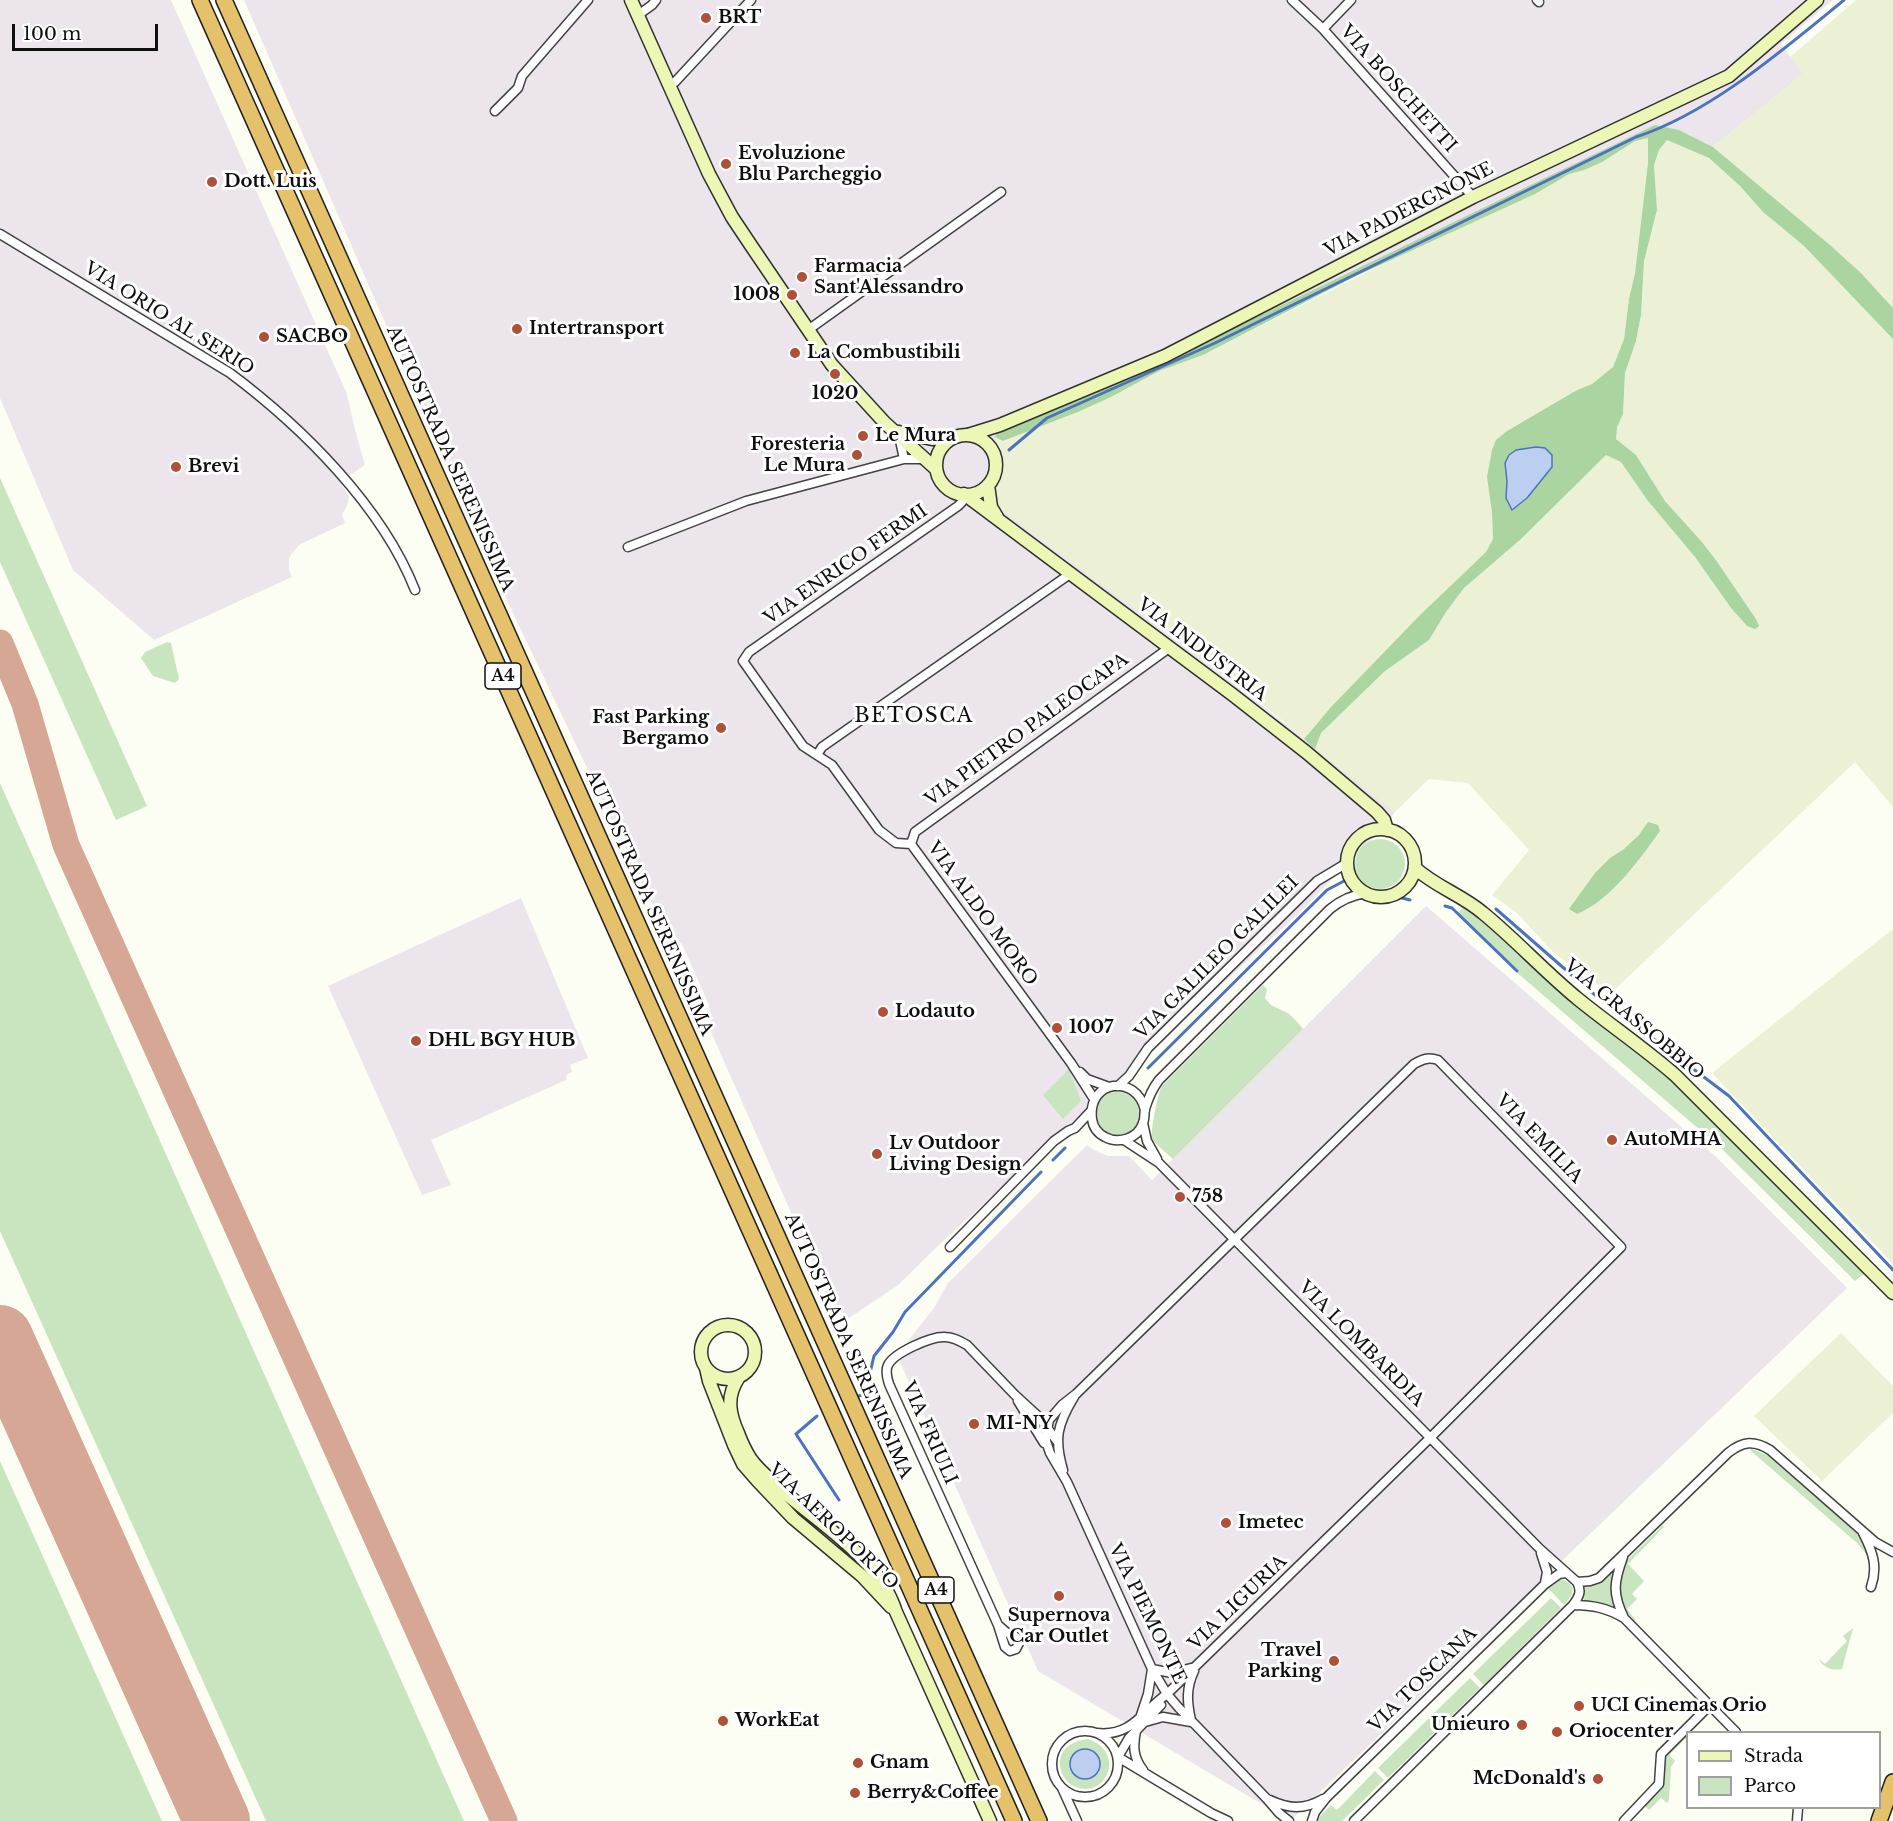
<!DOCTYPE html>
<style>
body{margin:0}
#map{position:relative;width:1893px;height:1821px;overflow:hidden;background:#fdfef3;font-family:"Libre Baskerville",serif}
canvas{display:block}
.legend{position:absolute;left:1686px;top:1731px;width:195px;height:78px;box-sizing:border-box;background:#fff;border:2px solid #9f9f9f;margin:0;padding:8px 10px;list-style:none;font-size:18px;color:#0f0f0f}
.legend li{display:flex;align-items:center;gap:12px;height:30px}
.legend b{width:30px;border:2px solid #9f9f9f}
.scale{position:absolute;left:12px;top:24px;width:146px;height:27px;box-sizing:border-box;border:3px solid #0f0f0f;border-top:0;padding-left:8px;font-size:18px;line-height:21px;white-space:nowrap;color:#0f0f0f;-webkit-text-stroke:4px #fff;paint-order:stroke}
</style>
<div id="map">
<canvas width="1893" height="1821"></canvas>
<ul class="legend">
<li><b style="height:8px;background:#ecf6b5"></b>Strada</li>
<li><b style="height:16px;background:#c9e5bf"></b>Parco</li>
</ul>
<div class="scale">100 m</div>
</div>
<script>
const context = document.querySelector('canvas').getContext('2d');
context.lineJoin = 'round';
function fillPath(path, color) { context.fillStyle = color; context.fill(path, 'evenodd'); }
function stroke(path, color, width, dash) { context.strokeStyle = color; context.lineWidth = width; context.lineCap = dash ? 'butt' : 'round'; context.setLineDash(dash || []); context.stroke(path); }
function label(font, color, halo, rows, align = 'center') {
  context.font = font + ' "Libre Baskerville",serif'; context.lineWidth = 6; context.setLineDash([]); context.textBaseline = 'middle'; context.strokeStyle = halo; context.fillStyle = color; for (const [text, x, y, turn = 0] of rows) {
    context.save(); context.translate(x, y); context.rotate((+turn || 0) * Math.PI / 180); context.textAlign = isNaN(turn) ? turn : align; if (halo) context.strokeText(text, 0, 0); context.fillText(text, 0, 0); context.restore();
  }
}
fillPath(new Path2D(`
 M0,0h171l176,394 8,36 10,35 -25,17 9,14 -2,10 -5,8 3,9 -46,22 -6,7 -4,6v12l3,7 -138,63 -81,-70 -73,-172z
 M244,0h1589l-52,44 22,30 -90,73 -34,-17 -683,304 -1,3 8,19v18l-8,17 400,321 -11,15 -86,87 -358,330 -42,41 -49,33 -17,-13 -121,-273 -2,-27 -27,-61 -16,-11 -165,-345z
 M521,898l67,160 -18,7 2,7 -5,2 -1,6 -135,60 20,45 -29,10 -94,-209z
 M1426,906l289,250 132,132 -557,533 -252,-150 -138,-309 8,-21 26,-33 14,-25 139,-138 9,6 12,5h21l23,24z`), '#ece5eb');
fillPath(new Path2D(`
 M1856,0h37v308l-32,-35 -31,-28 -117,-98 89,-73 -12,-17z
 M1648,137v26l-13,110 -6,26 -5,40 -11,28 -21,17 -15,6 -70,41 -15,81 1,27 -7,13 -66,63 -89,92 -27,32 -38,-32 -266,-198 -5,-19 8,-16v-18l-8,-19 8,4 108,-44 48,-26 44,-16 190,-96 142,-65 34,-20 15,-4 18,-8 33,-21z
 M1667,140l42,18 31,28 23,26 41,34 89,93v468l-38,-45 -245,232 -57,-42 -36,-39 -25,-18 37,-45 -61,-67 -39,-4 -34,33 -80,-63 6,-16 64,-62 44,-31 17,-28 18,-24 56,-48 86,-85 15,6 27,40 47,56 36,51 16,18 9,-7 -38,-56 -16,-21 -37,-41 -29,-46 -20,-16v-12l7,-13 2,-41 11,-32 5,-26 3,-54 13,-50 -3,-46 5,-15z
 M1893,929v335l-181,-191z
 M1841,1333l52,53v27l-71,68 -68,-65z`), '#ecf1d5');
fillPath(new Path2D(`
 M0,478l147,328 -31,14 -116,-258z
 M167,642l4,1 8,36 -4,4 -22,-7 -12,-18 4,-6z
 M0,783l464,1038h-198l-266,-590z
 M1355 864a25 25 0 1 1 50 0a25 25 0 1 1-50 0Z
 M1465,906l206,169 195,197 -11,9 -133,-132 -208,-179 -57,-57z
 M1263,985l4,4 -2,9c6,10 15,10 24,16 5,4 10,10 14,15l-130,130c-5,-5 -18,-15 -21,-20 -2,-7 6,-45 9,-52z
 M1069,1069l12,32 -18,18 -20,-24z
 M1095 1113a23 23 0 1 1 46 0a23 23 0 1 1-46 0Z
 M1750,1448l17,7 89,77 9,12 5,19 -3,-8 -10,-12 -106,-92z
 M0,1461l162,360h-162z
 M1663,1525l1,2 -36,37 16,17 -12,13 5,5 -10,10 8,10v3l-11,-14 -4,-8 -1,-16 6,-22z
 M1615,1568l-4,19 4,21 -10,-4 -21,-3 1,-15 12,-2z
 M1561,1579c17,6 13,15 3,26l-16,-17 8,-8z
 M1551,1598l10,10 -77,77 -11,-11z
 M1853,1628l-11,41c-9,2 -19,-1 -23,-10l6,5 22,-23 -4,-5z
 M1470,1678l10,10 -92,90 -10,-10z
 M1687,1735v2l-18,18 6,6 -4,6 -2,33 -2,3 -6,-5 -12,12 -4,-4 19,-21 1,-28z
 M1087,1739c39,11 21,60 -11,48 -8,-3 -13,-9 -15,-17 -5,-18 9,-29 26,-31z
 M1375,1771l9,9 -42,41h-24l2,-5 11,-11 6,5z`), '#c9e5bf');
fillPath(new Path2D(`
 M1655,125l24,5 34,17 117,98 31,28 32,35v31l-89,-93 -41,-34 -23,-26 -31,-28 -42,-18 -8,10 -5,15 3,45 -13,51 -3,54 -5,26 -11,32 -2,41 -6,13 -1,12 20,16 29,46 37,41 16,21 38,56 3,7 -4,3 -8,-3 -16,-18 -36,-51 -47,-56 -27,-39 -15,-7 -86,85 -56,48 -18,24 -17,28 -44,31 -64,62 -6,16 -11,-10 27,-32 89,-92 66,-63 7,-13 -1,-27 -5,-35 5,-27 4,-10 11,-9 70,-41 15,-6 21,-17 11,-28 5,-40 6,-26 13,-110v-25l-13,3 -33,21 -18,8 -15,4 -34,20 -181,83 -151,78 -44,16 -48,26 -31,14 -77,30 -8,-4 1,-3 199,-87z
 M1648,822l10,3 2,6c-21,29 -49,69 -83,83l-8,-5 26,-36 15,-15 14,-9 15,-14z`), '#aad4a0');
const water = new Path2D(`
 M1536,447l9,1 7,7v12l-25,31 -15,12 -6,-12 1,-17 -2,-18 4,-8 7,-5z
 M1070 1764a15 15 0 1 1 30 0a15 15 0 1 1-30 0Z`);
fillPath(water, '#bdcff0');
stroke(water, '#4c73be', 1.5);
stroke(new Path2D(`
 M1009,450l38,-32 168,-75 421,-206c74,-24 148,-88 208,-137
 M1402,898l8,2
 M1445,906l7,2 65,63
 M1496,909l94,82 139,105 164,174
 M1148,1068l179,-178 17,-9
 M1053,1160l12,-12
 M876,1389l-6,-16 4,-17 19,-24 12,-20 136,-140
 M859,1396l8,-3
 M817,1416l-21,18 43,66`), '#4c73be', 3);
stroke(new Path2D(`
 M0,643l25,61 41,141 438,976`), '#d6a794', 27);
stroke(new Path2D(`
 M0,1338l217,483`), '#d6a794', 66);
const street = new Path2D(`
 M1292,0l31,29 150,168
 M1537,0l2,2
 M638,15l14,-10 4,-5
 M1323,29l28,-29
 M669,85l6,-3 76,-82
 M495,111l23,-23 4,-12 66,-76
 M0,234l230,139c72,54 152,133 185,217
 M808,330l193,-138
 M899,436l5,23
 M628,547l118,-46 158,-42h21
 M817,755l5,-8 248,-173
 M911,844l-15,-1 -17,-13 -47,-65 -29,-19 -60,-85 6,-9 209,-146 4,-4 2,-8
 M911,844l4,-12 254,-184
 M911,844l160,219 23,36
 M1080,1072l7,7 22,8
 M1118,1086l11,-10 19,-28 169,-167 30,-18
 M1145,1110c-9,-37 -58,-30 -53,9 1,8 5,14 13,18 13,7 33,2 38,-14 2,-4 1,-9 2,-14 3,-10 7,-20 14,-29l171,-171c11,-9 22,-14 36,-16
 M1143,1123l4,18 10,18
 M1124,1140l35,23 381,386 37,33c5,9 2,15 -4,23l-219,216
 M950,1247l104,-106 14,-10 7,-3 16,-17
 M1018,1401l26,42
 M1063,1470c-9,-31 -6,-45 11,-73
 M1863,1533c10,19 15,34 8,54
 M1541,1553l6,19 -2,11
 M1623,1557c-9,25 -11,36 1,61
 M1577,1582l13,-1 9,-3 129,-125c15,-12 26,-13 42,-3l105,92 18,10
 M1573,1605c20,0 34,3 51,13l112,114
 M998,1625l-109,-241c-2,-6 -4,-13 -1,-19 6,-12 43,-29 57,-28 8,0 15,4 22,8l48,50 24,22 18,24
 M998,1625l8,7 10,5 3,6 -3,6 -6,2 -5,-4z
 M1152,1669l20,4 19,-5
 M1141,1715l7,-21 4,-25
 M1191,1720c-4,-18 -5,-32 3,-49
 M1145,1722l18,-5 28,5
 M1136,1731c-3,15 -3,26 7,39
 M1052 1764a33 33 0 1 1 66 0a33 33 0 1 1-66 0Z
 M1097,1733c34,4 45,-21 70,-39l263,-256 191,-191 -183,-187c-10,-3 -15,-1 -24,4l-338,330 -14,11 -13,15 -3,14v7l4,12 17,29 85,187 15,25 12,14 88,91 12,14 10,8
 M1118,1757l93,56 17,8
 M1118,1757l11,-19 32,-33
 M1062,1788l15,33
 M1270,1800c19,9 34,10 53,-1
 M1312,1821l3,-9 11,-14 219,-214 14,-10 7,-1
 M1624,1821l35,-37 2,-30 49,-49
 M1797,1821l1,-13`);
const secondary = new Path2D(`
 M631,0l78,174 23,43 18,27 82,121 53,58 51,46
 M894,431l38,8 22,-2
 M968,435l32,-10 165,-69 308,-159 256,-121 88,-76
 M936 465a30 30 0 1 1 60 0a30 30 0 1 1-60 0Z
 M988,485l3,22 6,10
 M964,494l269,201 73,57 71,60 7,8 3,10
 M1347 863a34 34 0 1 1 68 0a34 34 0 1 1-68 0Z
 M1415,868c21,19 47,27 68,45 33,27 62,59 95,86 32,26 66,49 97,76l218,218
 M701 1352a27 27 0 1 1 54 0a27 27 0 1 1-54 0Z
 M706,1368l3,13 25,64 9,19 14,16 36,38 69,58 29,31
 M739,1377c-13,19 -10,36 -1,56 3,8 7,17 12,25 8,12 21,22 32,32 26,23 56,43 80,68 16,16 27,33 34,54l94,209`);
const highway = new Path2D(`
 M200,0l814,1821
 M224,0l815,1821
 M1879,1821l14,-39`);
stroke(street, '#424242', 11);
stroke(secondary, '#313131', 15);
stroke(highway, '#202020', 18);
stroke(street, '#fff', 8);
stroke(secondary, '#ecf6b5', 12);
stroke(highway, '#e4c16a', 15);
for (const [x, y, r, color] of [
 [706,18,6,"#b05036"],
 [726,164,6,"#b05036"],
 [212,182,6,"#b05036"],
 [802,277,6,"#b05036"],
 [792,295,6,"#b05036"],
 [517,329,6,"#b05036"],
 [264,337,6,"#b05036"],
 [795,353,6,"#b05036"],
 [835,374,6,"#b05036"],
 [863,436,6,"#b05036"],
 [857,455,6,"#b05036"],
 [176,467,6,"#b05036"],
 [721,728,6,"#b05036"],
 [883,1012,6,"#b05036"],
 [1057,1028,6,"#b05036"],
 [416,1041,6,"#b05036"],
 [1612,1140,6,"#b05036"],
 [877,1154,6,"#b05036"],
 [1180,1197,6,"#b05036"],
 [974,1424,6,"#b05036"],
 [1226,1523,6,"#b05036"],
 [1059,1596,6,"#b05036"],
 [1334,1661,6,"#b05036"],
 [1579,1706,6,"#b05036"],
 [723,1721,6,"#b05036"],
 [1522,1725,6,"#b05036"],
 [1557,1732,6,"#b05036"],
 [858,1763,6,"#b05036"],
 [1598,1779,6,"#b05036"],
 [855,1793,6,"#b05036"]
]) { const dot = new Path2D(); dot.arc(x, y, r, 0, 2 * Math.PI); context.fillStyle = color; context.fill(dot); stroke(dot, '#fff', 2); }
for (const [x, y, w] of [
 [503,676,36],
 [936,1590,36]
]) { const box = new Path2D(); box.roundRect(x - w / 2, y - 13, w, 26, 4.5); context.fillStyle = '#fff'; context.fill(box); stroke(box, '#0f0f0f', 1.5); }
label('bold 16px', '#0f0f0f', null, [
 ["A4",503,676],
 ["A4",936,1590]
]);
label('bold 18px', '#0f0f0f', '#fff', [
 ["BRT",718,18],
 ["Evoluzione",738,154],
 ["Blu Parcheggio",738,175],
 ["Dott. Luis",224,182],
 ["Farmacia",814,267],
 ["Sant'Alessandro",814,288],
 ["1008",780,295,"right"],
 ["Intertransport",529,329],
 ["SACBO",276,337],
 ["La Combustibili",807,353],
 ["1020",835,394,"center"],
 ["Le Mura",875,436],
 ["Foresteria",845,445,"right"],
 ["Le Mura",845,466,"right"],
 ["Brevi",188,467],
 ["Fast Parking",709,718,"right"],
 ["Bergamo",709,739,"right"],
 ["Lodauto",895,1012],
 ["1007",1069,1028],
 ["DHL BGY HUB",428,1041],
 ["AutoMHA",1624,1140],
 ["Lv Outdoor",889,1144],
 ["Living Design",889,1165],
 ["758",1192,1197],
 ["MI-NY",986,1424],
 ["Imetec",1238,1523],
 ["Supernova",1059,1616,"center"],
 ["Car Outlet",1059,1637,"center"],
 ["Travel",1322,1651,"right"],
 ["Parking",1322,1672,"right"],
 ["UCI Cinemas Orio",1591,1706],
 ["WorkEat",735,1721],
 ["Unieuro",1510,1725,"right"],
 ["Oriocenter",1569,1732],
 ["Gnam",870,1763],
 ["McDonald's",1586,1779,"right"],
 ["Berry&Coffee",867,1793]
], 'left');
label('18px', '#0f0f0f', '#fff', [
 ["VIA BOSCHETTI",1398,89,48],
 ["VIA PADERGNONE",1409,210,-27],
 ["VIA ORIO AL SERIO",169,319,32],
 ["AUTOSTRADA SERENISSIMA",450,459,66],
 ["VIA ENRICO FERMI",846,565,-35],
 ["VIA INDUSTRIA",1202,650,37],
 ["VIA PIETRO PALEOCAPA",1027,730,-36],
 ["AUTOSTRADA SERENISSIMA",649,903,66],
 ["VIA ALDO MORO",982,914,54],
 ["VIA GALILEO GALILEI",1217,958,-45],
 ["VIA GRASSOBBIO",1634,1020,40],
 ["VIA EMILIA",1539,1139,46],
 ["VIA LOMBARDIA",1361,1344,45],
 ["AUTOSTRADA SERENISSIMA",848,1346,66],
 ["VIA FRIULI",929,1433,66],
 ["VIA AEROPORTO",833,1527,44],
 ["VIA LIGURIA",1238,1603,-44],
 ["VIA PIEMONTE",1147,1614,64],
 ["VIA TOSCANA",1423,1680,-44]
]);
context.letterSpacing = '1.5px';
label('20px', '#0f0f0f', '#fff', [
 ["BETOSCA",914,716]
]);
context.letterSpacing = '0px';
</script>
